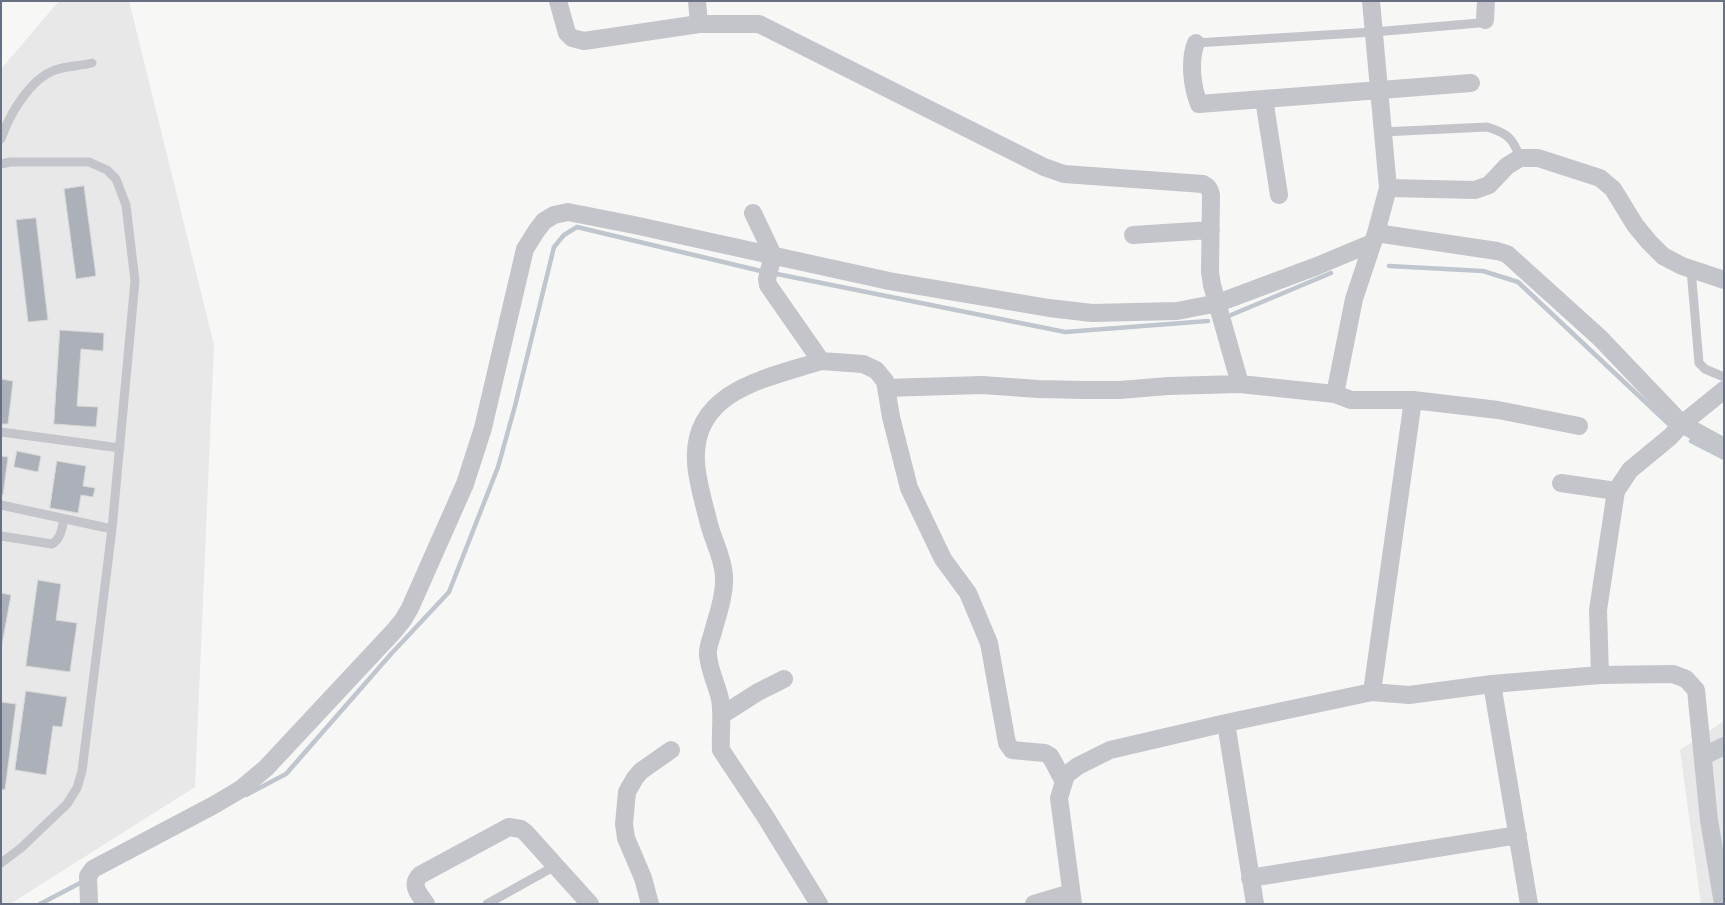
<!DOCTYPE html>
<style>
body{margin:0}
#map{position:relative;width:1725px;height:905px;overflow:hidden;background:#f7f7f5;font-family:"Varela Round",sans-serif}
canvas{display:block}
.frame{position:absolute;inset:0;border:2px solid #687184;pointer-events:none}
</style>
<div id="map">
<canvas width="1725" height="905"></canvas>
<div class="frame"></div>
</div>
<script>
const context = document.querySelector('canvas').getContext('2d');
context.lineJoin = 'round';
function fillPath(path, color) { context.fillStyle = color; context.fill(path, 'evenodd'); }
function stroke(path, color, width, dash) { context.strokeStyle = color; context.lineWidth = width; context.lineCap = dash ? 'butt' : 'round'; context.setLineDash(dash || []); context.stroke(path); }
fillPath(new Path2D(`
 M59,1h70l85,344 -19,442 -185,117h-9v-835z
 M1724,721v183h-23l-21,-154z`), '#e8e8e8');
stroke(new Path2D(`
 M1389,266l94,5 35,11 155,146
 M772,273l293,59 143,-11
 M1231,315l100,-42
 M1691,441l33,17
 M246,795l40,-21 105,-120 58,-62 49,-125 17,-61 39,-159 10,-12 13,-8 188,45
 M40,904l44,-23`), '#c0c6cd', 4.5);
const building = new Path2D(`
 M84,186l12,90 -20,3 -12,-90z
 M36,218l12,102 -20,2 -12,-102z
 M60,330l44,3 -1,18 -22,-2 -4,57 21,1 -2,20 -42,-3z
 M1,379l12,2 -5,43h-7z
 M17,451l24,5 -3,16 -24,-5z
 M1,456l7,1 -5,38h-2z
 M57,461l29,5 -3,20 12,2 -2,9 -12,-2 -3,18 -28,-5z
 M38,580l23,4 -5,36 21,3 -7,49 -44,-6z
 M1,593l10,2 -10,55z
 M26,691l41,6 -5,30 -9,-1 -7,49 -31,-5z
 M1,702l15,2 -11,86 -4,-1z`);
fillPath(building, '#acb1b9');
stroke(building, '#d8d9d7', 1);
stroke(new Path2D(`
 M1196,43l178,-11 105,-9 6,-3
 M1382,132l105,-5c20,6 26,11 33,31
 M1,139c8,-24 29,-60 54,-69 12,-4 25,-4 37,-7
 M1,164l9,-2h79l18,8 9,9 10,26 9,76 -23,248 -30,242 -5,17 -10,16 -46,44 -20,15
 M1691,269l8,94 6,6 19,8
 M1,432l119,16
 M1,505l111,24
 M1,536l51,8c9,-5 10,-16 12,-25
 M487,904l68,-38`), '#c3c5ca', 9);
stroke(new Path2D(`
 M558,1l9,32 5,5 12,3 115,-17h60l285,143 20,7 139,10c6,3 7,6 8,11l-1,77 2,13 28,99
 M697,1l2,23
 M1371,1l17,187 -12,45 -22,66 -19,95 16,6h62l-41,292
 M1485,20l1,-19
 M1196,43c-7,17 -4,44 3,61l272,-21
 M1264,99l15,96
 M1388,188l87,2 14,-5 18,-19 13,-8h18l62,20 13,11 22,36 14,17 14,14 19,10 42,14
 M753,213l20,42 -6,24 1,6 53,76 42,3 13,6 9,11 6,36 18,71 34,71 25,34 21,50 18,100 5,7 33,3 5,3 3,5 10,19
 M1376,233l121,18 10,3 93,84 82,86 42,23
 M1133,235l78,-5
 M886,388l96,-3 56,4 46,1h36l48,-4 72,-2 95,10
 M1413,400l85,10 81,16
 M1561,483l55,8
 M1600,675l-2,-65 18,-119 14,-21 40,-33 12,-13 42,-34
 M1492,684l37,220
 M722,715l36,-23 26,-13
 M1226,723l29,181
 M1704,756l20,-10
 M1250,878l268,-43
 M89,904l-1,-28 5,-7 121,-64 27,-16 25,-21 128,-137 9,-11 7,-12 55,-124 18,-56 42,-179 12,-19 7,-9 10,-6 14,-3 66,13 255,56 160,27 43,5 85,-2 41,-8 99,-37 55,-23
 M426,904c-7,-10 -16,-19 -6,-29l89,-48 12,2 5,4 64,71
 M650,904l-7,-26 -17,-40 -2,-14 3,-32 8,-14 6,-7 30,-21
 M819,904l-54,-88 -44,-66c-1,-17 2,-34 -1,-51 -3,-14 -11,-29 -12,-44 -1,-7 3,-16 5,-23 5,-19 12,-37 11,-56 -1,-20 -12,-37 -16,-56 -4,-16 -12,-43 -12,-59 -4,-71 72,-83 125,-100
 M1034,904l37,-11
 M1073,904l-14,-106 7,-23 12,-9 32,-16 116,-27 146,-31 37,3 83,-11 108,-9 73,-1 13,5 10,11 13,130 14,84`), '#c3c5ca', 18);
</script>
